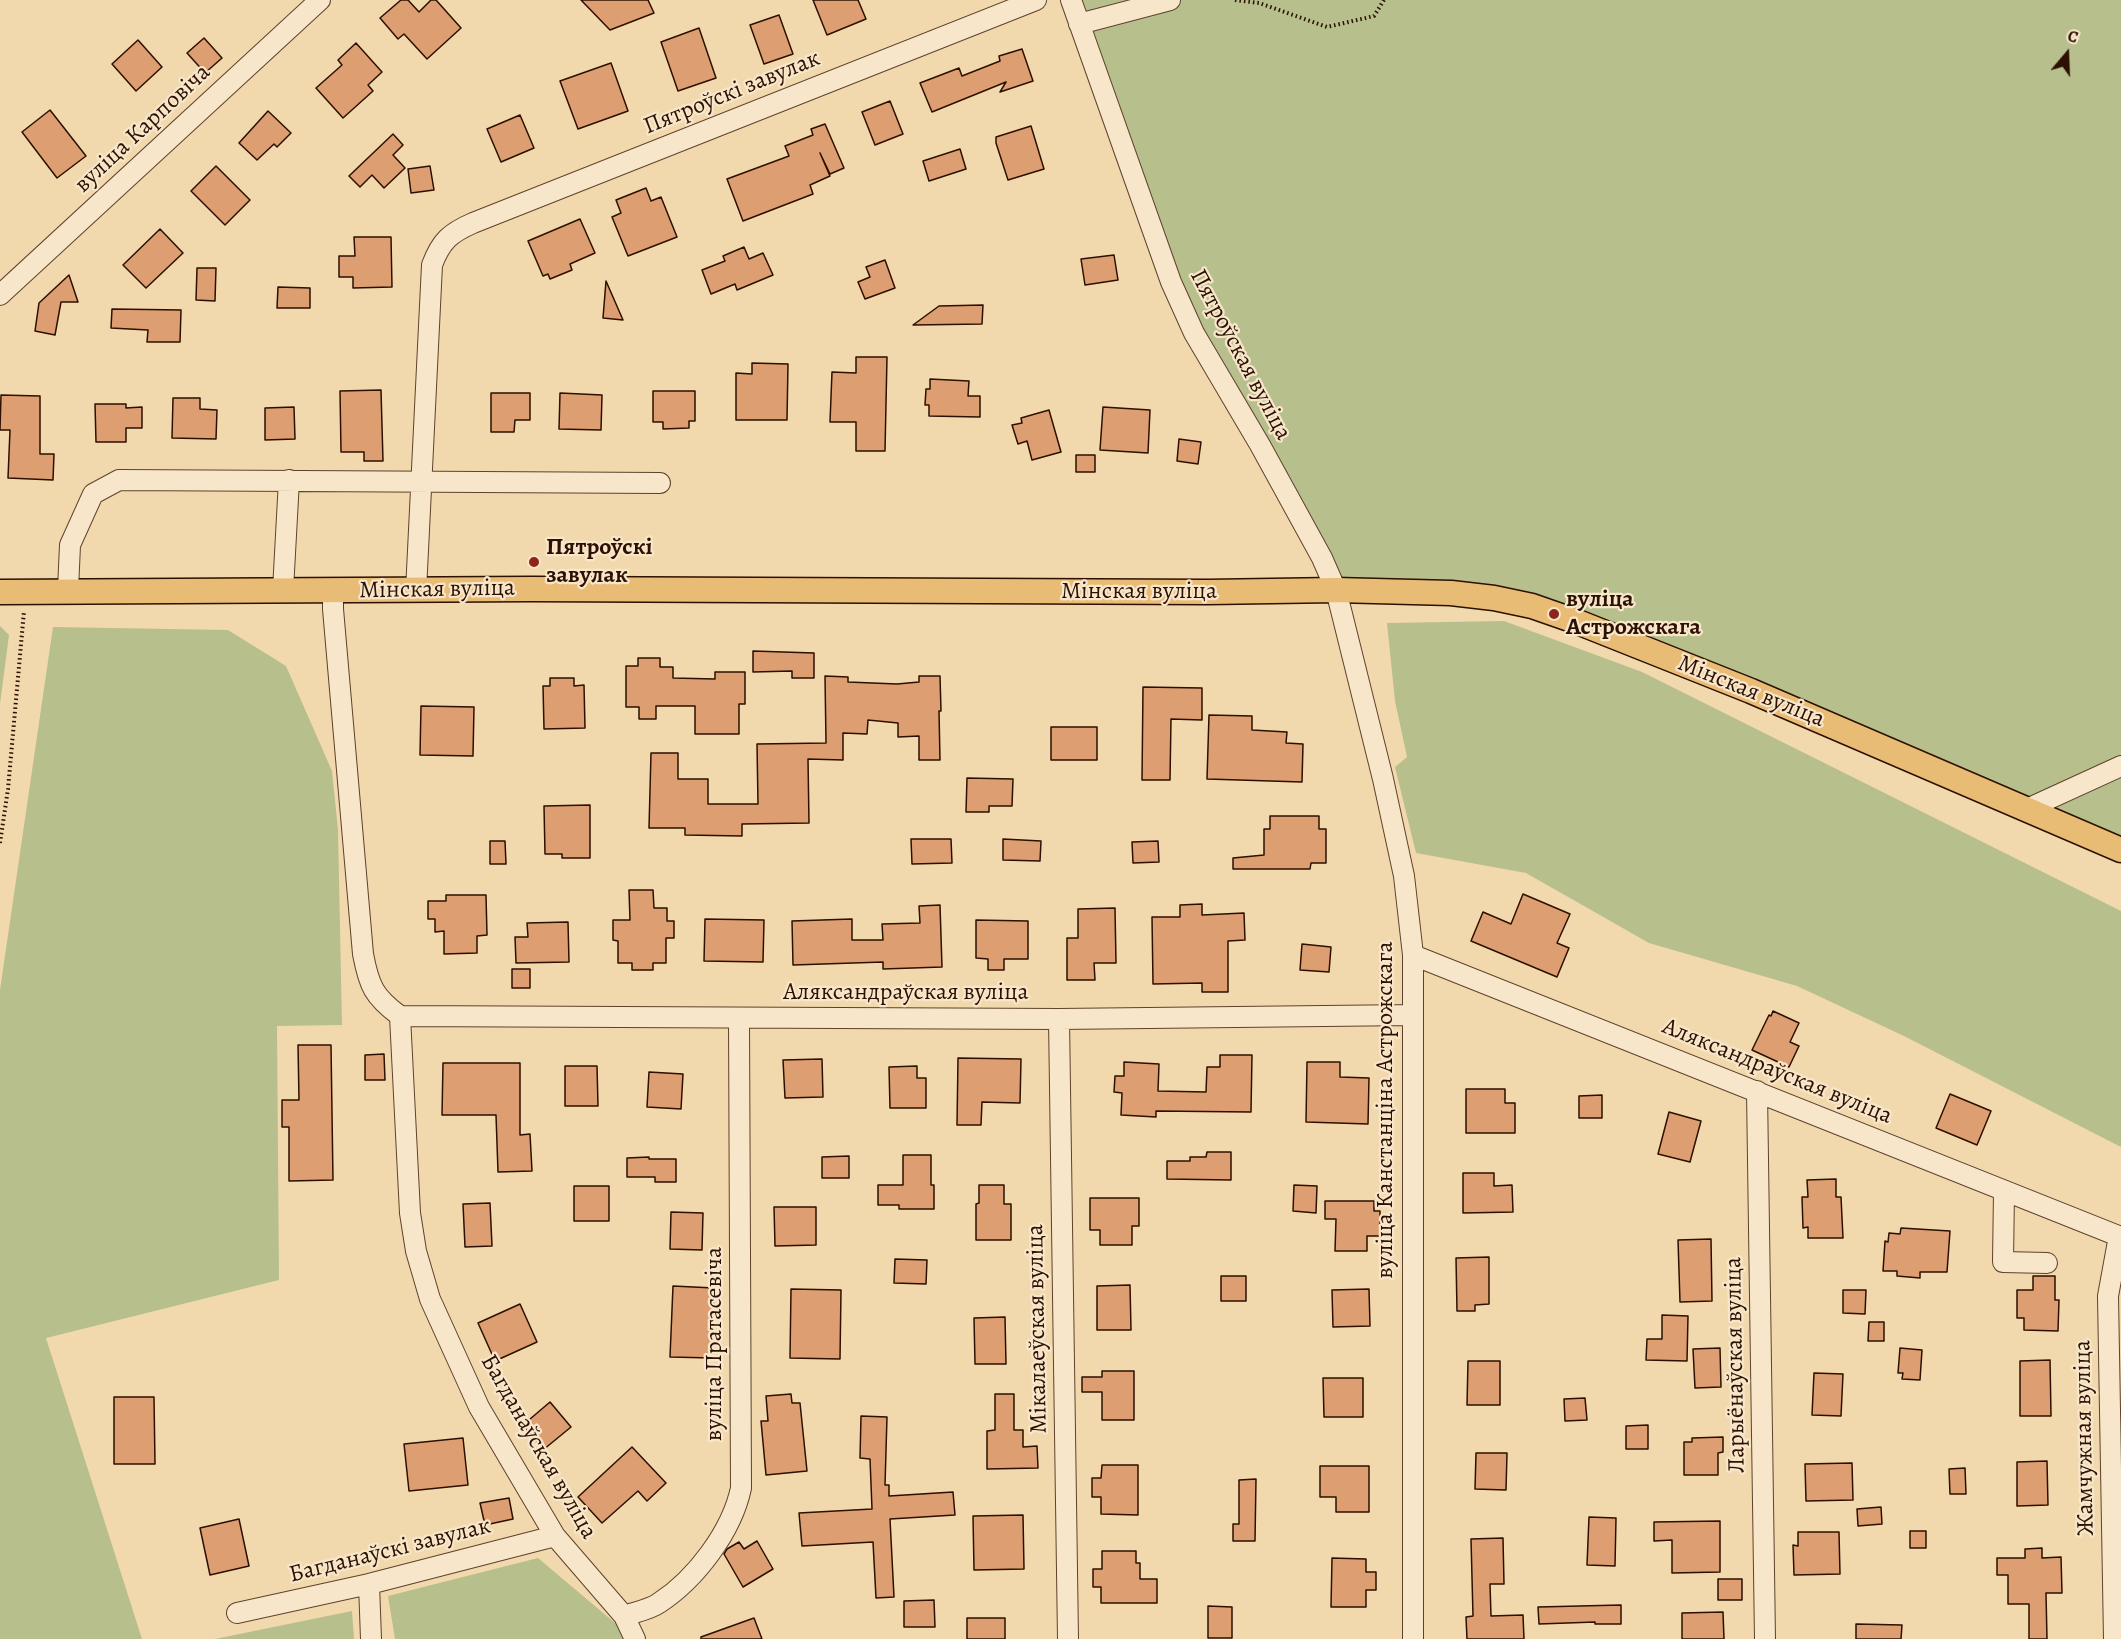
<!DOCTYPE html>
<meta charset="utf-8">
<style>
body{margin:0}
#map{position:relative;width:2121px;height:1639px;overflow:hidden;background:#f2d8ad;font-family:Alegreya,serif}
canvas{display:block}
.north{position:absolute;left:2037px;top:24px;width:60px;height:60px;-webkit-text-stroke:4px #f7e6ca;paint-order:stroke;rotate:19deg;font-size:16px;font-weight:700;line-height:24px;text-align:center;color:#2c1001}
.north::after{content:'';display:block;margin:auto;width:21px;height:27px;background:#2c1001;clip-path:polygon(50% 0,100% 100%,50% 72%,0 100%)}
</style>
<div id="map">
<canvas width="2121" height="1639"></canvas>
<div class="north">С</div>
</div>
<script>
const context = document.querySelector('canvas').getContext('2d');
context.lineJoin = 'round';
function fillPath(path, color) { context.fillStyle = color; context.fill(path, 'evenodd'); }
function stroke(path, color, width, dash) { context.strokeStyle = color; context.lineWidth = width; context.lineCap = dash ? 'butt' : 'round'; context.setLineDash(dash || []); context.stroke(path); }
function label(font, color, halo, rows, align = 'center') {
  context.font = font + ' Alegreya,serif'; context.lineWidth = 4.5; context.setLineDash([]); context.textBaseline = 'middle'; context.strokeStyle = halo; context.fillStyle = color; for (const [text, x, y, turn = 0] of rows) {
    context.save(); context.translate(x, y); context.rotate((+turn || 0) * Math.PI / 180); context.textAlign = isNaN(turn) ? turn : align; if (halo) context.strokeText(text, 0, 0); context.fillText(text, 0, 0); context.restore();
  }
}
fillPath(new Path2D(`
 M1071,0h1050v850l-589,-244 -196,-16 -142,-256z
 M1504,621l138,51 479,239v236l-217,-111 -107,-50 -148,-43 -123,-70 -110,-20 -21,-86 12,-10 -12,-56 -8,-78z
 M0,626l9,9 -9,69z
 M53,627l175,3 58,36 46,105 6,59 4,195 -65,1 2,254 -233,58 96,301h-142v-649z
 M538,1558l83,70 2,11h-228l-7,-43z
 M352,1611l2,28h-139z`), '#b7bf8d');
const building = new Path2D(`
 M401,0h7l11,12 12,-12h5l25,28 -34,31 -23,-25 -6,5 -18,-21z
 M581,0h67l6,13 -44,17z
 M813,0h45l8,19 -39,16z
 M779,15l14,39 -29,10 -14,-39z
 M699,28l17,50 -38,13 -17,-49z
 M204,38l18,20 -17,15 -18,-20z
 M138,40l24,27 -26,24 -24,-27z
 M356,43l26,29 -14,13 5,6 -30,27 -27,-30 26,-23 -4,-5z
 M1022,49l11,32 -33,11 6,-10 -74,30 -12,-29 39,-15 3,8 38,-15 -1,-5z
 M611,63l17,48 -50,18 -18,-48z
 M890,101l13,33 -28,11 -13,-33z
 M50,110l36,46 -29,22 -35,-46z
 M268,111l23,22 -14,14 -3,-3 -17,16 -18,-17z
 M520,115l14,33 -33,14 -14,-33z
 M825,124l19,44 -14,6 -10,-21 10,23 -20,9 3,9 -70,27 -16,-42 62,-23 -4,-10 28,-11 -2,-6z
 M1031,126l13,43 -36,11 -12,-37v-6z
 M393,134l10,11 -10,10 12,13 -21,20 -12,-13 -12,12 -11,-11z
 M960,149l6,20 -37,12 -6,-20z
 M216,166l34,34 -25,25 -34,-34z
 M430,166l4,24 -23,3 -3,-24z
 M646,188l5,13 10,-4 16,40 -49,19 -16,-39 9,-4 -5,-13z
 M580,219l15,34 -25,11 2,6 -22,9 -2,-5 -5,2 -15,-35z
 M160,229l23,24 -37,35 -23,-23z
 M354,237h37l1,50 -39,1v-11h-14v-21h16z
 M744,247l5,12 14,-6 10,22 -36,15 -2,-6 -24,10 -9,-24 23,-9 -2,-5z
 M1114,255l4,25 -33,5 -4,-26z
 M885,260l10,28 -30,11 -7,-17 12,-5 -4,-10z
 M197,268h19l-1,33 -19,-1z
 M69,275l9,27h-17l-6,33 -20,-4 4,-28z
 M606,281l17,39 -20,-2z
 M278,287l32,1v20h-33z
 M983,305l-1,19 -69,1 26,-19z
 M112,309l69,1 -1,32h-33l1,-12 -37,-2z
 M856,357h31l-2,94h-29v-29h-26l2,-50 24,1z
 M752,363l36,1 -1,56h-51v-47l16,1z
 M930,379l39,2 -1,15h12v21l-51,-1v-11h-4l1,-16h4z
 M381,390l2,71h-19v-9h-23l-1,-61z
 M653,391h42v30h-6v7l-26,1v-7h-10z
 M491,393h39v27h-15l-1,12h-23z
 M560,393l42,2 -1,35 -42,-1z
 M1,395l39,1v58h14l-1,26 -45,-2 2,-48h-10z
 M173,398h27v11l17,1 -1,29 -44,-1z
 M95,404h31v4l16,-1v21h-16v14h-30z
 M294,407l1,32 -30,1v-32z
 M1103,407l47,3 -2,43 -48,-3z
 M1049,410l12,42 -29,8 -5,-19 -9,3 -6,-19 10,-2 -1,-5z
 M1179,439l22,3 -3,22 -21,-3z
 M1076,455h19v17h-19z
 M753,651l61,2v25h-22v-7l-39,1z
 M638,658h22v9h13v11l42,1v-7h30v32h-6v30h-44v-28h-39v13h-17v-12h-13v-41h12z
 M825,676l23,1v5l49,2 22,-2v-6h21l1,35h-2l1,49h-21v-24l-21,1v-14l-30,-3 -1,14 -24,-1v27l-35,-1 1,64 -67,1v12l-57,-1v-7h-36l2,-75h27v26h30v25h50l-1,-60 69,-1z
 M550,678h24v8l10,-1 1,43 -41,1 -1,-43h7z
 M1143,687l59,1v32l-31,-1 -1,61h-28z
 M421,706l53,1 -1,49 -53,-1z
 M1209,715l43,1v14l35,2 -1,11 17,1 -1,38 -95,-3z
 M1051,727h46v33h-46z
 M967,778l46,1 -1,27h-23v6h-23z
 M590,805v53h-28v-4h-17l-1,-48z
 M1270,816h49v13h7v34h-15l-1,6h-77v-11l31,-3v-26h6z
 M911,839h40l1,24 -40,1z
 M1003,839l38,2 -1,20 -37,-1z
 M490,841h15l1,23h-16z
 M1158,841l1,21 -26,1 -1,-21z
 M629,890h24l1,18h13v13h7v17h-8v25h-13v7h-21v-7h-14v-22l-5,-1v-20h17z
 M1523,894l47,20 -13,29 12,5 -12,29 -86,-36 12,-29 28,12z
 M446,895h40l1,40 -10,1v17l-33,1v-23l-9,1v-13h-7v-18h18z
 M1202,904v11l42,-2 1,27 -17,1v51h-26v-9l-49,1 -1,-67h28v-12z
 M940,905l2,62 -59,2v-7l-90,3 -1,-44 60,-2v21h31l-1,-16 38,-1 -1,-17z
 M1115,908l1,55h-22l1,17h-28v-42h11v-29z
 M705,919l59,1 -1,42 -59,-1z
 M976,920l52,1v38h-24v11h-16v-11l-12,-1z
 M568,922l1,40 -53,1 -1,-26h13l-1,-14z
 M1302,944l29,3 -2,25 -29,-2z
 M512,969h18v19h-18z
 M1773,1011l26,12 -9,19 9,4 -10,21 -37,-17 17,-35 2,1z
 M298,1045h33l2,135 -44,1v-54h-7v-27h17z
 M384,1054l1,26h-20v-25z
 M1220,1055h32l-1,57 -95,-1v6l-35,-2 1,-22 -8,-1 1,-16h9v-14l35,2 -1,27 48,1 1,-25h13z
 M958,1058l63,1 -1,44 -38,-1 -1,23h-24z
 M822,1059l1,38 -38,1 -2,-38z
 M1307,1062h33v15l29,1 -1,46 -62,-2z
 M443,1063h77v72l10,-1 2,37 -34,1 -2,-57h-54z
 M565,1066h32l1,40h-33z
 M917,1066v12h9v30h-36l-1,-41z
 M649,1072l34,2 -2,35 -34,-2z
 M1466,1089h39v14h10v30h-49z
 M1950,1094l41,17 -14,34 -41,-17z
 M1602,1095v23h-23v-22z
 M1669,1112l32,9 -11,41 -32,-8z
 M1207,1152h24v28l-64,-1v-18h23v-4h16z
 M903,1155h28v30h3v24h-35v-4h-21v-20h25z
 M849,1156v22h-27v-21z
 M649,1157v2h27v23h-21v-5h-28v-19z
 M1463,1173h31v13l18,-1 1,27 -50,1z
 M1836,1179v18h5l2,41h-35v-11l-5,1 -1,-31h6l-1,-17z
 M979,1185h25v19h7v36h-35v-36l3,-1z
 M1294,1185l23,1 -1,27 -23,-2z
 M574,1186h35v35h-35z
 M1090,1198h49v28h-7v19h-32v-15h-10z
 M1325,1201h49v10h6v25h-13v15h-32l1,-32h-11z
 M490,1203l2,43 -27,1 -2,-43z
 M774,1207h42v38l-41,1z
 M671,1212l32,1 -1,37 -32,-1z
 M1901,1228l49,3 -3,41h-27v6l-23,-2v-5h-14l2,-30 3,1 1,-9 11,1z
 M1711,1239l1,62 -32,1 -2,-62z
 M1489,1257v47l-14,1v6h-18l-1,-53z
 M895,1259l32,1 -1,24 -32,-1z
 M1221,1276h25v25h-25z
 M2033,1276h22v24h4l-1,31 -34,-1v-12h-7v-28h16z
 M1130,1285l1,45h-34v-44z
 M673,1286l41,2 -2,70 -42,-1z
 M791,1289l50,1 -1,69 -50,-1z
 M1369,1289l1,37 -37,1 -1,-37z
 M1843,1290h23l-1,24 -22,-1z
 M520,1304l17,38 -42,19 -17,-38z
 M1662,1315l26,1 -1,45 -41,-1 1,-21h15z
 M1005,1317l1,47h-31l-1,-46z
 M1869,1322h15v19h-16z
 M1720,1348l1,39 -26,1 -2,-39z
 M1900,1348l22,2 -2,30 -18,-1 1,-6h-5z
 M2050,1360l1,56h-31v-55z
 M1468,1361h32v44h-33z
 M1102,1371h32v49h-32v-28h-20v-15h20z
 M1814,1373l29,1 -2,42 -29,-1z
 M1323,1378h40v39h-39z
 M791,1394l1,9h8l7,68 -41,4 -5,-54h7l-2,-25z
 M995,1394h19v36h9v17l14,-1 1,22 -51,1v-38l8,-1z
 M114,1397h40l1,67h-41z
 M1585,1398l2,22 -22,1 -1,-22z
 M550,1402l21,25 -28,23 -20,-25z
 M861,1416l26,1 -2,68h4v11l64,-4 2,23 -65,4 4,78 -18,1 -3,-56 -71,4 -3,-33 73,-4 -2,-50 -10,-1z
 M1648,1425v24h-22v-23z
 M1723,1437v15l-5,1v22h-34v-33h8v-4z
 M463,1438l5,47 -59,6 -5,-47z
 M632,1447l34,36 -19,18 -9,-10 -36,32 -24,-26z
 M1476,1453h31l-1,37 -31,-1z
 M2047,1461l1,44 -31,1v-44z
 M1852,1463l1,37 -47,1 -1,-37z
 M1102,1465h36v50l-37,-1v-17h-9v-19h9z
 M1320,1466h49v46h-33v-15h-16z
 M1965,1468l1,26h-16l-1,-25z
 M1256,1479l-1,62h-22v-17h6v-44z
 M509,1498l4,21 -28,6 -5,-22z
 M1881,1507l1,17 -24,2 -1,-17z
 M1023,1515l1,54 -50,1 -1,-54z
 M1589,1517l27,1 -1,48 -28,-1z
 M239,1519l10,47 -39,9 -10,-47z
 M1720,1521v51l-48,1v-33l-18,1v-19z
 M1910,1531h16v17h-16z
 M1798,1532h41l1,42 -46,1 -1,-30 5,1z
 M1503,1538l1,46h-14l1,32 32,-1 1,24h-57l-1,-22 7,-1 -2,-77z
 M757,1541l16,28 -30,18 -19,-33 3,-5 12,-7 5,7z
 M2042,1548v10l19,-1 1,36h-16l1,46h-18v-35h-21v-29h-11v-17h28v-9z
 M1102,1551h34v12h4v16h17v24h-56v-16h-8v-18h9z
 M1332,1558l34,1v13h10v18h-10v17h-35z
 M1718,1579h24v21h-24z
 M934,1600l1,27h-31v-26z
 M1621,1605v19h-26v-2l-56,2 -1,-17z
 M1208,1606l24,1v31h-24z
 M1723,1612l1,27h-42v-26z
 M754,1618l8,21h-61v-2z
 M967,1618h38v21h-38z
 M1856,1624l46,1 -1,14h-45z`);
fillPath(building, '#dd9e72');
stroke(building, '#2c1001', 1.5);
const minor = new Path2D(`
 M1071,0l100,282 23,51 66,112 62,113 14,32 47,189 21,97 9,79v684
 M1079,24l91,-24
 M0,295l320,-295
 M68,590l2,-45 23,-51 26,-14 541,3
 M283,590l6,-110
 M333,591v18l30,345c6,32 11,43 37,62
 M416,591l16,-326c9,-24 18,-32 41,-42l563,-223
 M2027,809l94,-43
 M1413,955l708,282
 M400,1016l659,3 354,-4
 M400,1016l10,197 6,38 14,48 49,108 76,129 69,80 11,23
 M1059,1019l9,620
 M1757,1091l8,548
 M2004,1191l-1,71 44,1
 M369,1584l2,55
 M237,1613l132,-29 186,-48
 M624,1616c11,-4 25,-6 35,-13 37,-24 73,-72 82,-115l-2,-469
 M2114,1639l-6,-343 11,-60`);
const major = new Path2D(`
 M0,592l531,-3 677,3 128,-2 115,3 43,5 38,8 43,15 176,70 370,159`);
stroke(minor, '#5e422c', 22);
stroke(major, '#2c1001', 27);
stroke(new Path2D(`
 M1235,0l24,3 68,24 47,-11 10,-16
 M0,843l8,-54 16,-178`), '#2c1001', 4, [1.5, 3]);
stroke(minor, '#f7e6ca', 20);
stroke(major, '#e9bc76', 24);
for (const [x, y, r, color] of [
 [534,562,6,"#8f2418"],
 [1554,614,6,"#8f2418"]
]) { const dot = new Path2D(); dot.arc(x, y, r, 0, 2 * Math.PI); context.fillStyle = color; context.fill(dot); stroke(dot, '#f7e6ca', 2); }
label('24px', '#2c1001', '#f7e6ca', [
 ["Пятроўскі завулак",732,93,-22],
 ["вуліца Карповіча",143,129,-43],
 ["Пятроўская вуліца",1240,355,62],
 ["Мінская вуліца",437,590,-1],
 ["Мінская вуліца",1139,592],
 ["Мінская вуліца",1751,692,22],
 ["Аляксандраўская вуліца",906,993],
 ["Аляксандраўская вуліца",1777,1072,22],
 ["вуліца Канстанціна Астрожскага",1386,1110,-90],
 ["Мікалаеўская вуліца",1038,1329,-91],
 ["вуліца Пратасевіча",715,1344,-90],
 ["Ларыёнаўская вуліца",1736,1365,-91],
 ["Жамчужная вуліца",2085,1438,-91],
 ["Багданаўская вуліца",538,1447,60],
 ["Багданаўскі завулак",390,1551,-14]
]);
label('bold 24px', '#2c1001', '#f7e6ca', [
 ["Пятроўскі",546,548],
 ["завулак",546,576],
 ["вуліца",1566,600],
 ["Астрожскага",1566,628]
], 'left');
</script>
